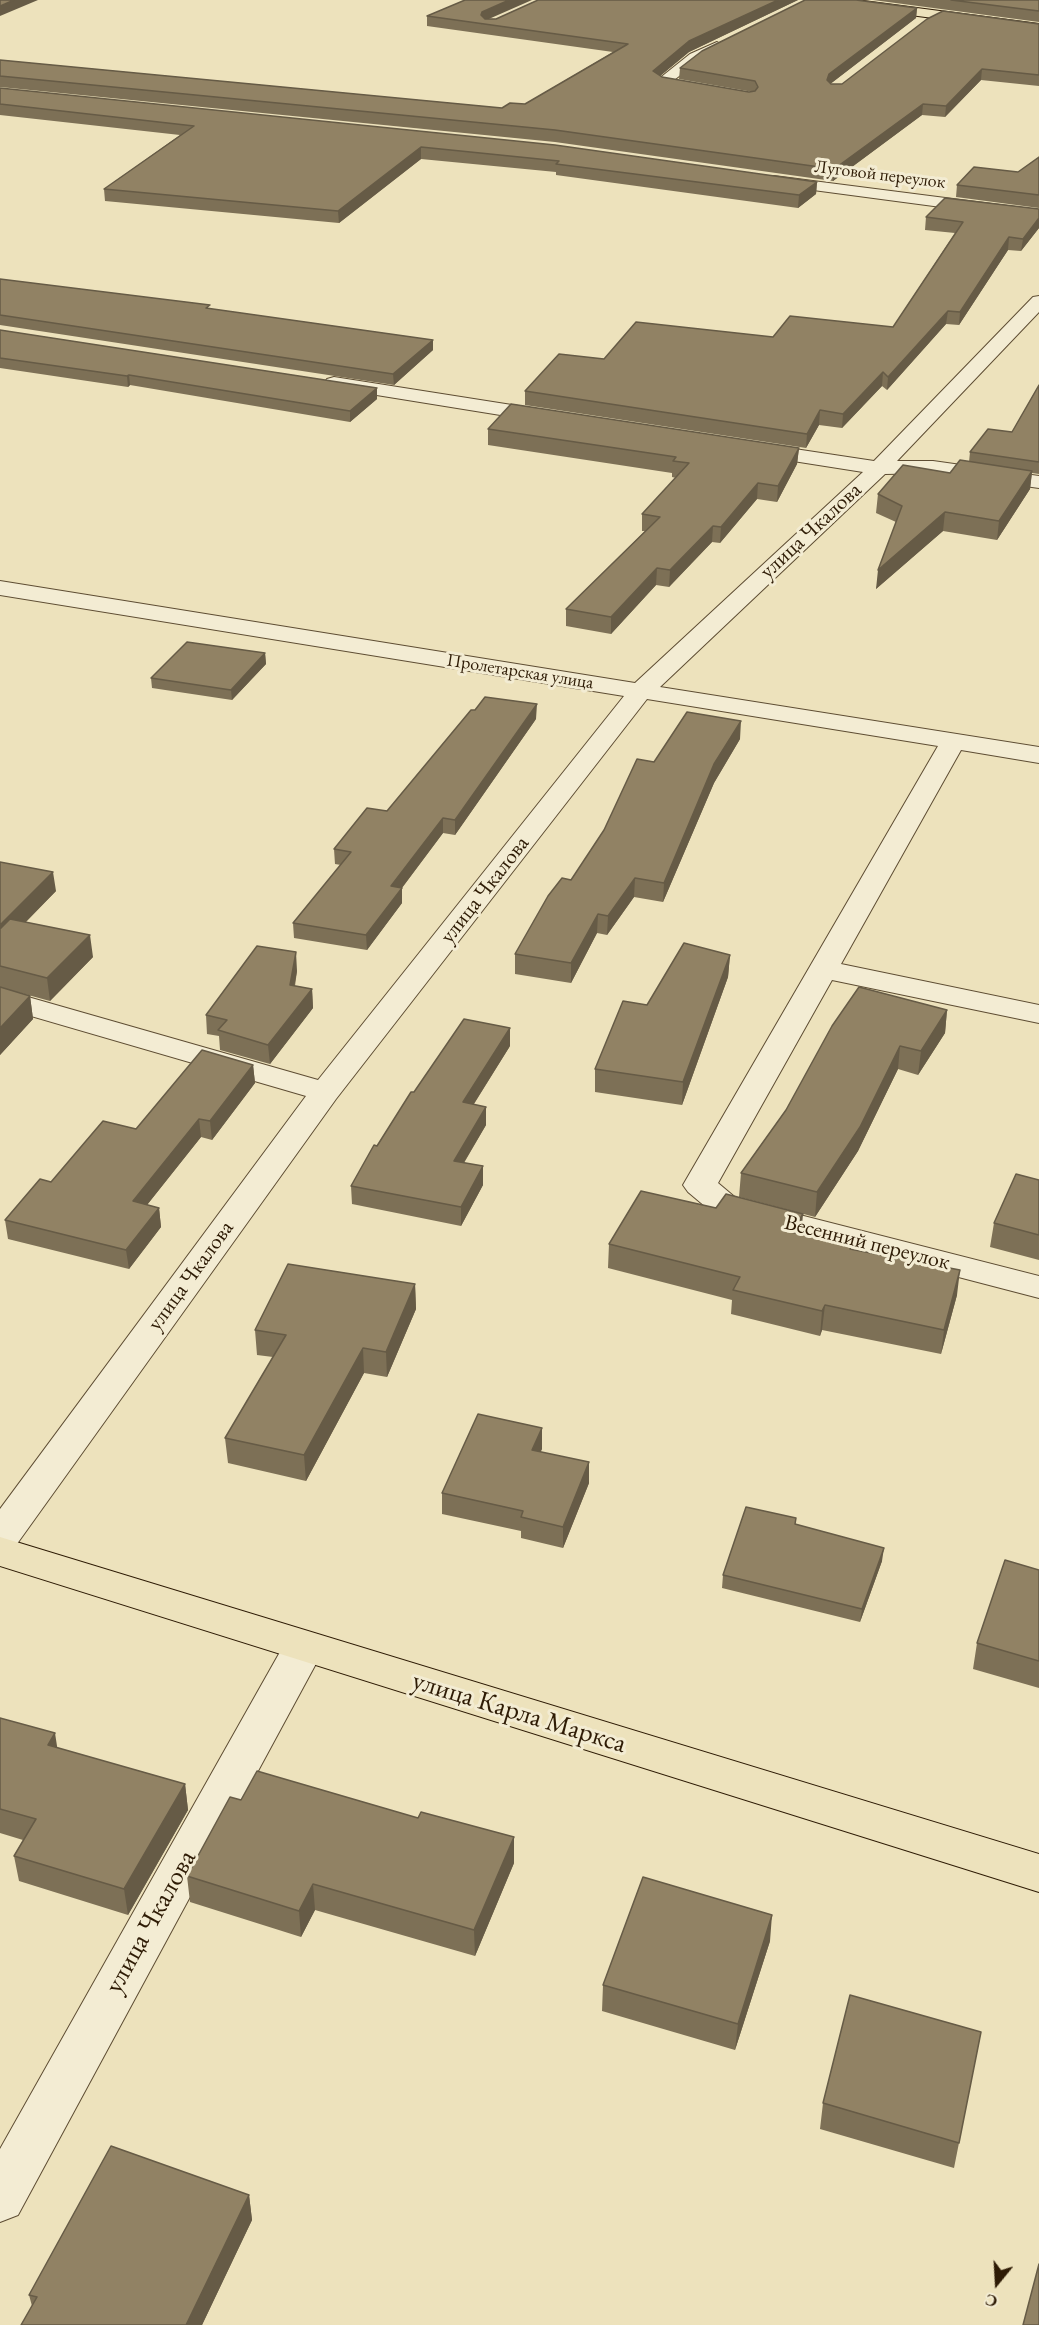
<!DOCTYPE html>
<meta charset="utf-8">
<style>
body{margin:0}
#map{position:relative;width:1039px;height:2325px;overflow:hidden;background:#ede2bc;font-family:"EB Garamond",serif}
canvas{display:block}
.north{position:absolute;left:967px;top:2253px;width:60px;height:60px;-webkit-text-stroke:4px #f3ecd3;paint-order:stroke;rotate:198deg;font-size:16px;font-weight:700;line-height:24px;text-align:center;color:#2e1b05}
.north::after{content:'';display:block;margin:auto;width:21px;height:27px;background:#2e1b05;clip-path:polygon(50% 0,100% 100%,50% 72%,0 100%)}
</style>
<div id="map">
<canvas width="1039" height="2325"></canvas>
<div class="north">С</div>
</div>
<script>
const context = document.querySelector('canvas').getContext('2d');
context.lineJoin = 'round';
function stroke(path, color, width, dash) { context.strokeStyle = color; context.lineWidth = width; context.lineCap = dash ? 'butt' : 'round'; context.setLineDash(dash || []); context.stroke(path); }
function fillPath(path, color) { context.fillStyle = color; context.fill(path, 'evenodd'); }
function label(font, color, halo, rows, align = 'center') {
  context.font = font + ' "EB Garamond",serif'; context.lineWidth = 6; context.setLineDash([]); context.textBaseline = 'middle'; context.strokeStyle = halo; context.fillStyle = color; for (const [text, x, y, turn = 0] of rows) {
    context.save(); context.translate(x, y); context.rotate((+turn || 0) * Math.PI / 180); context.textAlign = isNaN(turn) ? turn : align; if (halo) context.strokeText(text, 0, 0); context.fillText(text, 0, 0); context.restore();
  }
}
const minor = new Path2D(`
 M717,42l7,4 -2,3 -22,11 -26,20 31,6 2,3 -2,3 -5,1 -43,-8 -2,-3 35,-28z
 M774,176l265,34v10l-271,-36 -2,-3 2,-3z
 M1039,296v16l-142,149h36l106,15v12l-106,-15 -48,1 -225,213 379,60v16l-78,-13 -120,214 198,41v18l-207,-43 -114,203 19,16 302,77v22l-326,-85 -25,-21 -5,-7 255,-439 -291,-47 -311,400 -322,449 -14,4v-43l306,-413 -306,-89v-18l318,91 306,-384 -624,-101v-14l635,102 228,-211 -108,-17 -7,-2 -3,-4 3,-4 7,-2 119,18 159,-164z
 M334,377l216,34 7,2 3,4 -3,4 -7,2 -223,-36 -3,-4 3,-4z
 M304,1631l15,5 6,11 -307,568 -18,7v-73l289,-513z`);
const major = new Path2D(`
 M821,0h35l183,24v8l-212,-28z
 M0,1537l1039,317v38l-1039,-326z`);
stroke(minor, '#5e4d33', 2);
stroke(major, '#2e1b05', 2);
fillPath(minor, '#f3ecd3');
fillPath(major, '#ede2bc');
fillPath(new Path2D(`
 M538,0h260l-109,52 -29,24 2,1 87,15h4l-74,-13 1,-11 237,-60 -1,10 -86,66h12l197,-60v62l-58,-6 -36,37 -23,-2 -89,66 -278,-39 -555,-55v-27l502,48 23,-4 88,-52 -186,-26v-10l69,3z
 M873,0h166v22z
 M0,88l817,94 -1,12 -18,14 -242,-33v-3l-135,-13 -82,64 -234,-22 -1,-12 76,-54 -180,-20z
 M1039,157v51l-83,-11 1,-12 61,-13z
 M1039,209v19l-18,23 -13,-1 -49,75 -13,-1 -59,66 -5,-4 -40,42 -23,-3 -13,23 -281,-43v-14l79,-32 169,-22 120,-10 62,-94 -30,-3 1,-13z
 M0,279l433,61v10l-39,35 -394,-60z
 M0,330l377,58v11l-27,23 -220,-37 -2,2 -128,-19z
 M1039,385v89l-7,-1 -2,16 -33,51 -54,-9 -67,58 20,-67 -20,-9 2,-19 72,-21 19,-11 1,-10 42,-20z
 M488,429l311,19 -2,16 -20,38 -20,-3 -37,44 -8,-1 -43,45 -13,-2 -45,49 -45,-8v-17l79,-78h-3v-17l34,-36 -4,-1v-4l-184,-28z
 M265,653l1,11 -34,36 -80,-12 -1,-10z
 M536,719l-81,116 -12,-2 -41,55v15l-35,47 -73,-12 -1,-15 48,-58 -6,-1 -1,-15 53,-38z
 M740,739l-26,44 -51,119 -29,-5 -27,38 -10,-2 -26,50 -56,-9v-20l56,-74 83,-118z
 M0,862l56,29 -30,31 67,35 -43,44 -33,-9 13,4 3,23 -33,36z
 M730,955l-2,22 -46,128 -87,-13v-23z
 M297,971l-2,15 17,3 1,19 -43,56 -50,-14 -1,-14 -12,-2 -1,-19z
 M947,1010l-2,23 -27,42 -20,-6 -40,82 -43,66 -76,-20 2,-24 45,-63z
 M510,1046l-36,58 12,21 -22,38 19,3v19l-22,41 -109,-22 -1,-18 26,-40 37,-54z
 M253,1065l2,18 -43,57 -11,-3 -54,68 12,3 2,19 -32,42 -121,-30 -3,-19 46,-38 85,-53z
 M1039,1180v80l-49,-13 4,-24z
 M801,1234l50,12v4l106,45 -16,59 -119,-24 -2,6 -89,-22 1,-14 -124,-32 1,-24z
 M415,1284l1,25 -29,68 -23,-4 -58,108 -78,-18 -3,-25 48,-81 -16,-2 -2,-25z
 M542,1449l-2,3 49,31 -26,65 -42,-10v-7l-79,-17v-21z
 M796,1524l86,37 -22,61 -138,-34 1,-13z
 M1039,1570v118l-66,-19 4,-26z
 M0,1718l57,30 128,36 3,26 -60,105 -109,-34 -5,-25 9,-16 -23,-7z
 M241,1800l273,63 -39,93 -160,-46 -14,27 -111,-35 -3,-26z
 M770,1941l-35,109 -133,-39 1,-26z
 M981,2032l-27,136 -134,-39 3,-26z
 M249,2195l3,25 -50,105h-181l11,-19 -3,-11z`), '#7d7056');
fillPath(new Path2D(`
 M14,0h24l-38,16v-10z
 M509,0h23l-50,22 -1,3v-10l1,-3z
 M778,0h20l-109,52 -36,30v-11l36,-30z
 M917,8l-1,10 -87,67 -2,-5 2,-6z
 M982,69l-1,11 -36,37 1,-11z
 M923,104l-1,11 -89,66 1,-12z
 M421,147v12l-82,64 -1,-12z
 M817,182l-1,12 -18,14 1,-13z
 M1039,218v10l-18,23 2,-12z
 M1009,237l-1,13 -49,75 1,-13z
 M948,311l-2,13 -59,66 1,-13z
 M433,340v10l-39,35 -1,-11z
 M883,372l-1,14 -40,42 1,-14z
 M129,375l1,10 -2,2 -1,-11z
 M377,388v11l-27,23v-11z
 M820,410l-1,15 -13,23 1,-14z
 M799,448l-2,16 -20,38 1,-16z
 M1032,471l-2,18 -33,51 2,-19z
 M758,483l-1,16 -37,44 1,-16z
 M945,512l-2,19 -67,58 2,-19z
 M713,526l-1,16 -43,45 1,-17z
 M657,568l-1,17 -45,49v-17z
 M265,653l1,11 -34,36 -1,-10z
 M537,704l-1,15 -81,116v-15z
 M741,721l-1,18 -26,44 -51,119 1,-19 50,-119z
 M443,818v15l-51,68 -1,-15z
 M53,872l3,19 -56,57v-23z
 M635,878l-1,19 -27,38 1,-19z
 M402,888v15l-35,47 -1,-15z
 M598,914l-1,19 -26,50v-20z
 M90,935l3,22 -43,44 -3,-23z
 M296,952l1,19 -6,33 -1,-19z
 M730,955l-2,22 -46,128 1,-23z
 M312,989l1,19 -43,56 -2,-19z
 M30,996l3,23 -33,36v-27z
 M947,1010l-2,23 -27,42 3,-24z
 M510,1028v18l-47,75v-19z
 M900,1046l-2,23 -40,82 -43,66 2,-25z
 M253,1065l2,18 -43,57 -2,-19z
 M486,1107v18l-32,54v-18z
 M199,1119l2,18 -66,83 -2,-19z
 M483,1166v19l-22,41v-19z
 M159,1208l2,19 -32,42 -3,-19z
 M803,1214l-2,24 -10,-6z
 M960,1270l-3,25 -16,59 3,-24z
 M415,1284l1,25 -29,68 -1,-25z
 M825,1305l-3,25 -2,6 2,-25z
 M363,1348l1,25 -58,108 -2,-26z
 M542,1428v21l-10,22v-21z
 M589,1462v21l-26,65v-21z
 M884,1548l-2,13 -22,61 2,-13z
 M55,1733l4,26 -11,-14z
 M185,1784l3,26 -60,105 -4,-26z
 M514,1837v26l-39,93 -1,-26z
 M313,1884l2,26 -14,27 -2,-26z
 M772,1915l-2,26 -35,109 3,-26z
 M249,2195l3,25 -50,105h-16z`), '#665b46');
const building = new Path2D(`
 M0,0h14l-14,6z
 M465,0h44l-27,12 -1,3 4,4h11l42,-19h240l-89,41 -36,30 9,6 87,15 6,-1 3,-4 -3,-6 -75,-13 22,-17 103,-51h51l61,8 -88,66 -2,6 4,4h11l85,-65 16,-8 96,13v51l-57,-6 -36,37 -23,-2 -89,65 -279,-39 -555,-54v-16l502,48 8,-5 15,1 103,-60 -201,-28z
 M951,0h88v11z
 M0,88l555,57 262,37 -18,13 -243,-31 3,-3 -138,-14 -83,64 -234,-22 90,-63 -194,-22z
 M1039,157v38l-82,-10 17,-18 44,5z
 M945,198l94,11v9l-16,21 -14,-2 -49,75 -12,-1 -60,66 -5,-5 -40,42 -23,-4 -13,24 -282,-43 34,-37 45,5 32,-37 137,15 17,-21 103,11 70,-105 -37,-5z
 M0,279l210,26 -4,3 227,32 -40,34 -393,-59z
 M0,330l377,58 -27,23 -221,-36 -2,1 -127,-18z
 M1039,385v77l-69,-10 18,-23 24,3z
 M511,404l288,44 -21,38 -20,-3 -37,44 -8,-1 -43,44 -13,-2 -46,49 -45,-8 94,-92 -18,-3 47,-51 -16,-2 3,-4 -188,-28z
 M960,460l72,11 -33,50 -54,-9 -67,58 24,-64 -24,-12 25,-29 47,8z
 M187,642l78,11 -34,37 -80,-12z
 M485,697l52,7 -82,116 -12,-2 -52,68 11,2 -36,47 -73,-12 58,-71 -17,-3 33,-41 20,3 84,-101h4z
 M687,712l54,9 -27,43 -50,119 -29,-5 -27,38 -10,-2 -27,49 -56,-9 33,-58 14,-18 9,2 33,-50 33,-71 17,3z
 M0,862l53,10 -53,53z
 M10,919l80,16 -43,43 -47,-12v-37z
 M684,943l46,12 -47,127 -88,-13 28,-68 24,4z
 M257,946l39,6 -6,33 22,4 -44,56 -50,-15 9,-10 -21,-5z
 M0,987l30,9 -30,32z
 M859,987l88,23 -26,41 -21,-5 -40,81 -43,65 -76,-19 45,-63 46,-84z
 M464,1019l46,9 -47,74 23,5 -32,54 29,5 -22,41 -110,-21 23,-41 3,1 34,-54h3z
 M202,1050l51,15 -43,56 -11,-2 -66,82 26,7 -33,42 -121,-30 35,-41 11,3 52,-61 33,8z
 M1016,1174l23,6v55l-45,-12z
 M641,1191l75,17 10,-14 77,20 -12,18 60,14 -1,3 110,21 -16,60 -119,-25 -3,6 -89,-21 7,-13 -131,-33z
 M288,1264l127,20 -29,68 -23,-4 -59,107 -79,-17 61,-103 -31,-5z
 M478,1414l64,14 -10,22 57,12 -26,65 -42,-10 2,-6 -81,-18z
 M746,1507l50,11 -1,6 89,24 -22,61 -139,-34z
 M1005,1560l34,10v91l-62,-18z
 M0,1718l55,15 -7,12 137,39 -61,105 -110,-33 22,-37 -36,-10z
 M257,1771l161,47 3,-6 93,25 -40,93 -161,-46 -14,27 -112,-35 43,-79 11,3z
 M643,1877l129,38 -34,109 -135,-39z
 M850,1995l131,37 -22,111 -136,-40z
 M111,2146l138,49 -63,130h-165l16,-28 -8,-2z
 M1039,2264v61h-16z`);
fillPath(building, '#918264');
stroke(building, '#665b46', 1.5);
label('18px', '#2e1b05', '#f3ecd3', [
 ["Луговой переулок",880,175,7],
 ["Пролетарская улица",520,672,9]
]);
label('22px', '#2e1b05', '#f3ecd3', [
 ["улица Чкалова",811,531,-43],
 ["улица Чкалова",485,890,-52],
 ["Весенний переулок",867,1243,14],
 ["улица Чкалова",191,1276,-54]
]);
label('27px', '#2e1b05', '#f3ecd3', [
 ["улица Карла Маркса",519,1713,17],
 ["улица Чкалова",151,1922,-61]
]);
</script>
